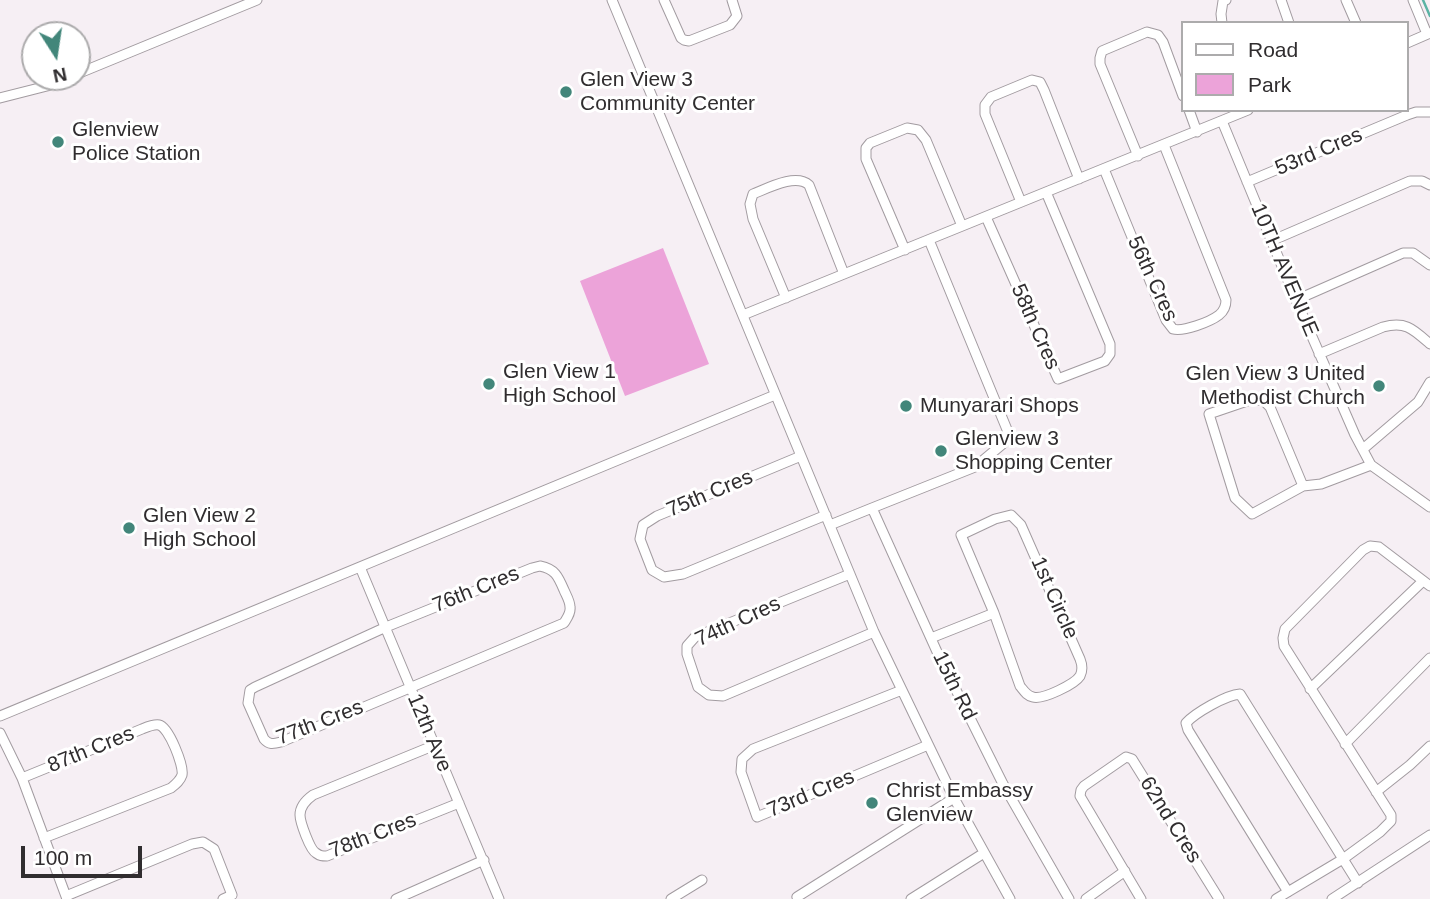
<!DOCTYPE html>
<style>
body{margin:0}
#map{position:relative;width:1430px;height:899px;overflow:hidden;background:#f6eff4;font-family:Arial,sans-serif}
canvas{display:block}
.legend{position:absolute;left:1181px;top:21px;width:228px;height:91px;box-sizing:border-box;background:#fff;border:2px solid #acabac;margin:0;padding:9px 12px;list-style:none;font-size:21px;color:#302d2f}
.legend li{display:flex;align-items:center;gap:14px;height:35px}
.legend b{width:35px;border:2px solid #acabac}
.north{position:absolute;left:21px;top:21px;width:70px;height:70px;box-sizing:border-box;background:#fff;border:2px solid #acabac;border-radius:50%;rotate:168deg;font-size:19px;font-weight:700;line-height:28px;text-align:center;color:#302d2f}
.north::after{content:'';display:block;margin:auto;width:24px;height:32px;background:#42867a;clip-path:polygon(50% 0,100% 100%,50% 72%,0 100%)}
.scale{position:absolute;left:21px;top:846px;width:121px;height:32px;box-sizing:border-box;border:4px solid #302d2f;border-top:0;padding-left:9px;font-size:21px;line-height:24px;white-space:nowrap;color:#302d2f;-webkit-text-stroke:5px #fff;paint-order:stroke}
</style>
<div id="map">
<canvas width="1430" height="899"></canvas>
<ul class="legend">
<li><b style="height:9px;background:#fff"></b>Road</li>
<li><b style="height:19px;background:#eca3d9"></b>Park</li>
</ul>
<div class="north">N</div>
<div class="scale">100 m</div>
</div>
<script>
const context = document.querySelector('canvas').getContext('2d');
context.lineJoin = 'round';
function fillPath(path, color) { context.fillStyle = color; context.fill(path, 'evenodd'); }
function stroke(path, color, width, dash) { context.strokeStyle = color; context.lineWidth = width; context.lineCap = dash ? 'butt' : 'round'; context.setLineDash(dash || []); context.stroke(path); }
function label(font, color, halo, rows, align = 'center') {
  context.font = font + ' Arial,sans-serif'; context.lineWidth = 6; context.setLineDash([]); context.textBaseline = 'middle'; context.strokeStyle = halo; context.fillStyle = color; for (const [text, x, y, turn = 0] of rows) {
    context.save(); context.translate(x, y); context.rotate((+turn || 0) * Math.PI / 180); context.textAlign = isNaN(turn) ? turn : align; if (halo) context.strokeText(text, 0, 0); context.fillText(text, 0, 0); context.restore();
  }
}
fillPath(new Path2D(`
 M663,248l46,116 -84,32 -45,-115z`), '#eca3d9');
stroke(new Path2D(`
 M1423,0l7,16`), '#5bb3a4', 2.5);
const minor = new Path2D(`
 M612,0l262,632 80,166 56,101
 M664,0l17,38 3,2 5,1 41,-16 7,-9 -5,-16
 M1281,0l8,23
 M1346,0l10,23
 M1413,0l14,34
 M1222,23l-1,-9 2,-13 3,-1
 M1407,43l23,-10
 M77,74l180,-74
 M0,98l47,-12 22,-9
 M1189,110l8,22
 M1222,121l74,179 59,135 16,30 59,42
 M1138,156l-38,-92v-6l2,-7 45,-19 11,3 5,7 20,54
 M1104,169l62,151 7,9c10,3 37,-7 46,-14 5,-4 7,-9 7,-15l-62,-155
 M1247,182l160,-67 9,-3h14
 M1021,202l-36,-88v-9l6,-8 41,-17 8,2 4,8 35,89
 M986,217l72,162 47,-18 5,-7v-10l-64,-152
 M1271,241l139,-60h12l8,4
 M905,250l-39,-91v-11l4,-5 37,-15 11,2 8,10 36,86
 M786,298l-33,-79 -3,-15 3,-10c15,-6 43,-21 56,-9l35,89
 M1296,300l107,-47h10l17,12
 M743,315l505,-205
 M1319,354l64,-27c23,-6 30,2 47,17
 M1253,399l11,2 6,6 33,79 -51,28 -17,-16 -26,-84z
 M1363,449l55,-47 12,-20
 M801,456l-144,60 -14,9 -3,14 12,31 12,7 19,-3 143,-59
 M1303,486l18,-2 50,-19
 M872,508l103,-41 30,-25 3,-10 -79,-192
 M1011,515l10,10 59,134c2,5 3,11 0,17 -5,8 -37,24 -47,21 -6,-1 -9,-6 -13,-11l-26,-73 -33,-78 34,-16z
 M830,525l42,-17 66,146 65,130 66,115
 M540,566c15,3 18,10 24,24 2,5 6,11 6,17 1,6 -3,11 -6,16l-283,119c-8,2 -12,3 -17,-3l-16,-36 2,-13 5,-3 131,-60 146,-59z
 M360,567l139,332
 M850,574l-155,63 -8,9v8l11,33 11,8 14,1 151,-64
 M931,638l63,-25
 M1310,689l113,-108
 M902,690l-149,59 -11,10 -1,13 16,45 171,-72
 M0,716l775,-321
 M0,733l22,45 45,121
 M1345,744l85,-86
 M435,745l-122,50c-7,5 -13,11 -13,20 0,7 10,35 16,38 4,3 6,3 11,3l132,-53
 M22,778l120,-49c5,-2 12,-5 17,-4 10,2 25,41 23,50 -2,6 -6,9 -11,13l-127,50
 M1376,792l34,-27 20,-19
 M1288,892l-100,-162 -2,-7c9,-10 40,-28 54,-29l118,189
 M66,896l126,-52 11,-2 11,7 18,46 -9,4
 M396,899l88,-39
 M671,899l31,-19
 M798,899l-1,-2 157,-99
 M911,899l73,-46
 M1086,899l39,-28
 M1141,899l-61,-103 1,-6 3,-4 42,-29 6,2 87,140
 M1276,899l67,-40 37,-27 11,-11v-6l-107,-169 -1,-8 2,-9 78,-79 7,-4 9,1 51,39
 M1332,899l98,-64`);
stroke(minor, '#a29ba0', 11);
stroke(minor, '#fff', 9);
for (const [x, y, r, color] of [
 [566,92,7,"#42867a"],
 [58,142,7,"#42867a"],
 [489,384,7,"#42867a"],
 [1379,386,7,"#42867a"],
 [906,406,7,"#42867a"],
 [941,451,7,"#42867a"],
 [129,528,7,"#42867a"],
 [872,803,7,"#42867a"]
]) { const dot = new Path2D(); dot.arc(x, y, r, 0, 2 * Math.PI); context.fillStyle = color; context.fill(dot); stroke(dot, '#fff', 2.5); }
label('21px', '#302d2f', '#fff', [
 ["Glen View 3",580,80],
 ["Community Center",580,104],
 ["Glenview",72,130],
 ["Police Station",72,154],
 ["Glen View 1",503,372],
 ["High School",503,396],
 ["Glen View 3 United",1365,374,"right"],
 ["Methodist Church",1365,398,"right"],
 ["Munyarari Shops",920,406],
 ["Glenview 3",955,439],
 ["Shopping Center",955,463],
 ["Glen View 2",143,516],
 ["High School",143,540],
 ["Christ Embassy",886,791],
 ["Glenview",886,815]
], 'left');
label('21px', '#302d2f', '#fff', [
 ["53rd Cres",1319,152,-23],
 ["10TH AVENUE",1284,270,67],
 ["56th Cres",1152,279,65],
 ["58th Cres",1035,327,66],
 ["75th Cres",710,494,-23],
 ["76th Cres",476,590,-22],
 ["1st Circle",1054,598,66],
 ["74th Cres",738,622,-25],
 ["15th Rd",954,686,64],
 ["77th Cres",320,723,-21],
 ["12th Ave",429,733,67],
 ["87th Cres",91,750,-22],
 ["73rd Cres",811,794,-23],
 ["62nd Cres",1170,820,58],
 ["78th Cres",373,836,-21]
]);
</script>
